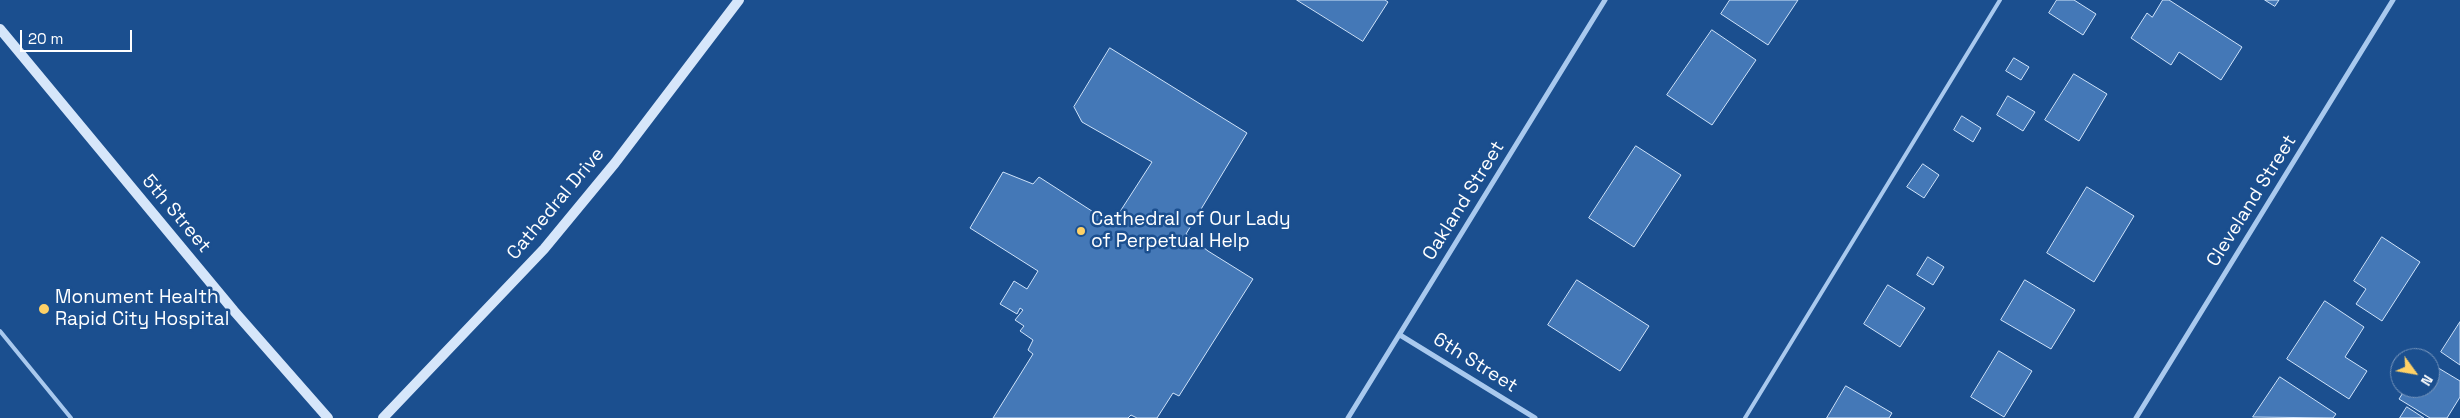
<!DOCTYPE html>
<style>
body{margin:0}
#map{position:relative;width:2460px;height:418px;overflow:hidden;background:#1b4f8f;font-family:"Space Grotesk",sans-serif}
canvas{display:block}
.north{position:absolute;left:2390px;top:348px;width:50px;height:50px;box-sizing:border-box;background:#1b4f8f;border:1px solid #7695bc;border-radius:50%;rotate:122deg;font-size:14px;font-weight:700;line-height:20px;text-align:center;color:#fff}
.north::after{content:'';display:block;margin:auto;width:18px;height:22px;background:#ffd166;clip-path:polygon(50% 0,100% 100%,50% 72%,0 100%)}
.scale{position:absolute;left:20px;top:30px;width:112px;height:22px;box-sizing:border-box;border:2px solid #fff;border-top:0;padding-left:6px;font-size:15px;line-height:18px;white-space:nowrap;color:#fff;-webkit-text-stroke:4px #1b4f8f;paint-order:stroke}
</style>
<div id="map">
<canvas width="2460" height="418"></canvas>
<div class="north">N</div>
<div class="scale">20 m</div>
</div>
<script>
const context = document.querySelector('canvas').getContext('2d');
context.lineJoin = 'round';
function fillPath(path, color) { context.fillStyle = color; context.fill(path, 'evenodd'); }
function stroke(path, color, width, dash) { context.strokeStyle = color; context.lineWidth = width; context.lineCap = dash ? 'butt' : 'round'; context.setLineDash(dash || []); context.stroke(path); }
function label(font, color, halo, rows, align = 'center') {
  context.font = font + ' "Space Grotesk",sans-serif'; context.lineWidth = 5; context.setLineDash([]); context.textBaseline = 'middle'; context.strokeStyle = halo; context.fillStyle = color; for (const [text, x, y, turn = 0] of rows) {
    context.save(); context.translate(x, y); context.rotate((+turn || 0) * Math.PI / 180); context.textAlign = isNaN(turn) ? turn : align; if (halo) context.strokeText(text, 0, 0); context.fillText(text, 0, 0); context.restore();
  }
}
const building = new Path2D(`
 M1297,0h88l3,2 -25,39z
 M1730,0h68l-30,45 -47,-31z
 M2057,0h17l22,14 -13,21 -34,-22z
 M2163,0h6l73,47 -21,33 -42,-28 -8,13 -40,-27 16,-25 5,4z
 M2265,0h14l-4,6z
 M1712,30l44,30 -44,65 -45,-30z
 M1110,48l137,85 -61,101 22,17 45,28 -74,117 -6,-3 -16,25h-20l-6,-3 -3,3h-135l40,-64 -5,-4 5,-10 -13,-9 4,-5 -9,-6 8,-10 -3,-2 -3,6 -17,-10 14,-23 13,8 11,-18 -68,-43 33,-56 30,12 6,-7 73,47 40,-62 -70,-40 -8,-15z
 M2014,58l15,9 -8,13 -15,-9z
 M2074,74l33,20 -28,47 -34,-21z
 M2008,96l27,16 -12,19 -26,-16z
 M1962,116l19,12 -8,14 -19,-12z
 M1636,146l45,29 -47,72 -45,-29z
 M1923,164l16,11 -15,23 -17,-11z
 M2087,187l47,29 -40,66 -47,-29z
 M2382,237l38,25 -38,59 -26,-17 10,-15 -12,-8z
 M1928,257l16,10 -11,18 -16,-10z
 M1577,280l72,46 -29,45 -72,-46z
 M2025,280l50,30 -24,39 -50,-29z
 M1888,285l37,23 -25,39 -36,-23z
 M2325,301l39,26 -19,30 22,14 -18,28 -62,-40z
 M2460,322v43l-19,-13z
 M1999,351l33,20 -28,46 -33,-20z
 M2430,363l30,18v16l-13,21h-17l-31,-19 7,-11h24z
 M2280,377l56,37 -3,4 -80,-1z
 M1846,386l46,27 -3,5h-62z
 M2407,407l17,11h-24z`);
fillPath(building, '#4478b7');
stroke(building, '#cfe3fa', 1);
stroke(new Path2D(`
 M0,331l71,87
 M1745,418l255,-418`), '#a9c9ee', 4);
stroke(new Path2D(`
 M1400,335l135,83
 M1348,418l257,-418
 M2136,418l257,-418`), '#a9c9ee', 5);
stroke(new Path2D(`
 M0,29l234,282 94,107
 M383,418l161,-169 71,-86 124,-163`), '#d6e6fa', 10);
for (const [x, y, r, color] of [
 [1081,231,5,"#ffd166"],
 [44,309,6,"#ffd166"]
]) { const dot = new Path2D(); dot.arc(x, y, r, 0, 2 * Math.PI); context.fillStyle = color; context.fill(dot); stroke(dot, '#1b4f8f', 2); }
label('19px', '#fff', '#1b4f8f', [
 ["Oakland Street",1464,201,-58],
 ["Cleveland Street",2252,201,-58],
 ["Cathedral Drive",556,204,-50],
 ["5th Street",176,214,50],
 ["6th Street",1475,363,32]
]);
label('19px', '#fff', '#1b4f8f', [
 ["Cathedral of Our Lady",1091,220],
 ["of Perpetual Help",1091,242],
 ["Monument Health",55,298],
 ["Rapid City Hospital",55,320]
], 'left');
</script>
